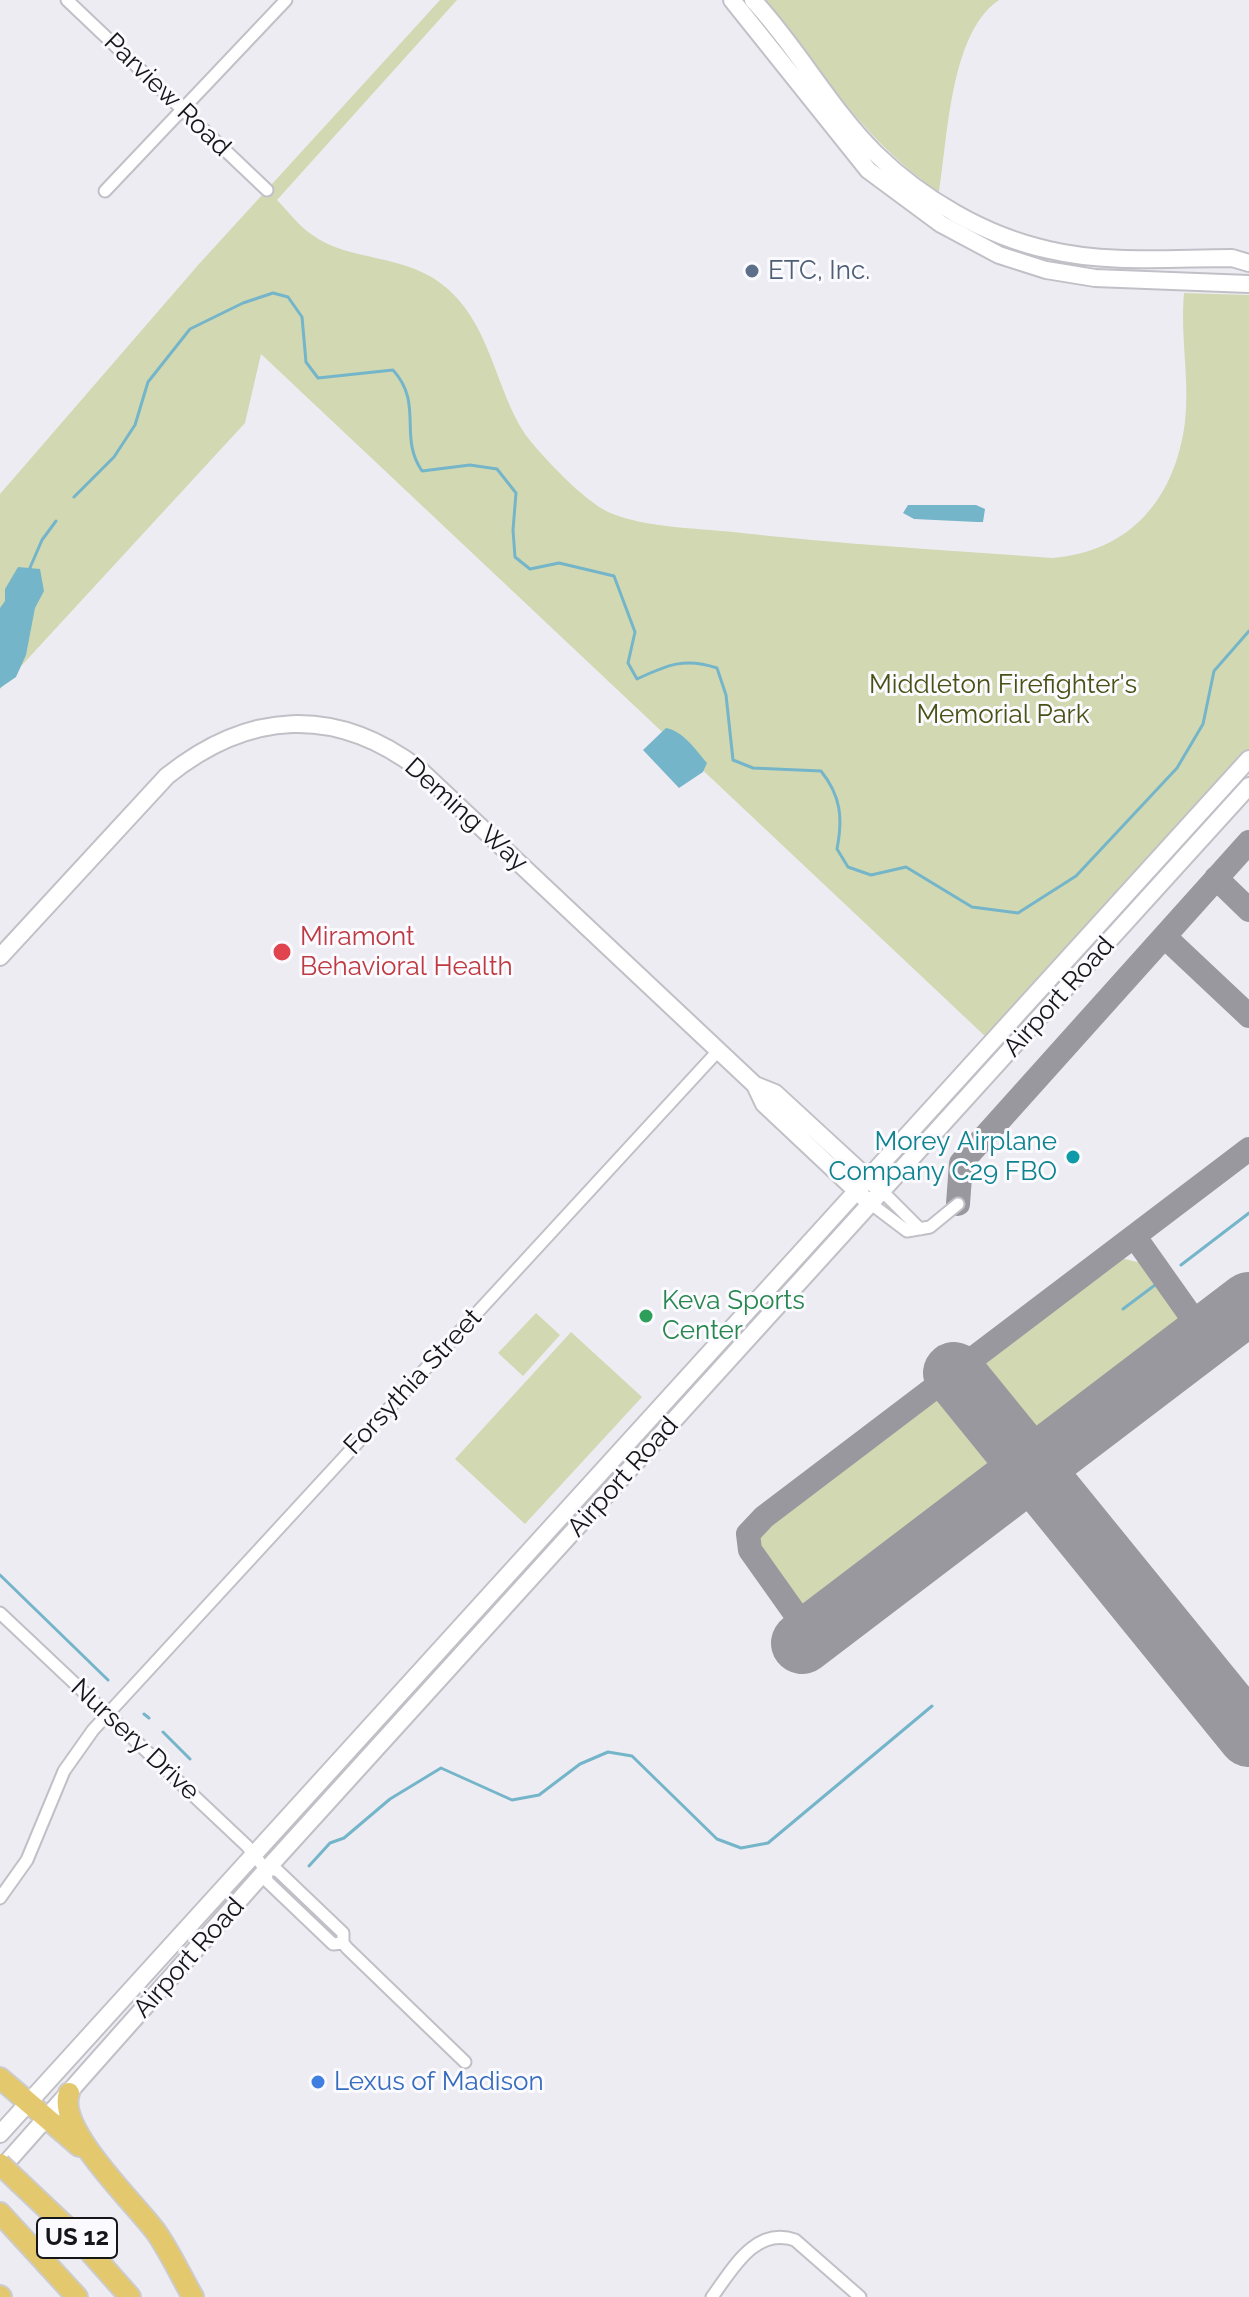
<!DOCTYPE html>
<style>
body{margin:0}
canvas{display:block;background:#edecf3}
</style>
<canvas width="1249" height="2297"></canvas>
<script>
const context = document.querySelector('canvas').getContext('2d');
context.lineJoin = 'round';
function fillPath(path, color) { context.fillStyle = color; context.fill(path, 'evenodd'); }
function stroke(path, color, width, dash) { context.strokeStyle = color; context.lineWidth = width; context.lineCap = dash ? 'butt' : 'round'; context.setLineDash(dash || []); context.stroke(path); }
function label(font, color, halo, rows, align = 'center') {
  context.font = font + ' Raleway,sans-serif'; context.lineWidth = 6; context.setLineDash([]); context.textBaseline = 'middle'; context.strokeStyle = halo; context.fillStyle = color; for (const [text, x, y, turn = 0] of rows) {
    context.save(); context.translate(x, y); context.rotate((+turn || 0) * Math.PI / 180); context.textAlign = isNaN(turn) ? turn : align; if (halo) context.strokeText(text, 0, 0); context.fillText(text, 0, 0); context.restore();
  }
}
fillPath(new Path2D(`
 M440,0h17l-180,200c11,11 21,25 34,34 38,29 97,18 138,56 45,40 49,114 83,153 18,21 56,62 81,71 37,14 81,14 120,18 106,12 212,18 319,26 78,-6 123,-59 133,-136 5,-42 -5,-86 -1,-129l65,2v456l-262,287 -726,-684 -16,69 -245,266v-195l199,-230z
 M766,0h233c-49,33 -51,137 -60,192 -73,-48 -120,-124 -173,-192z
 M1121,1258l20,5 35,45 4,9 -6,18 -138,104 -58,-73z
 M536,1313l24,22 -37,41 -25,-23z
 M571,1332l71,65 -117,127 -70,-65z
 M937,1396l60,74 -169,129 -22,7c-21,-12 -44,-43 -48,-67l10,-15z`), '#d2d9b2');
fillPath(new Path2D(`
 M908,505h68l9,4 -2,13h-6l-63,-3 -11,-6z
 M18,567l22,2 4,22 -9,17 -9,47 -10,22 -16,11v-80l5,-7v-12z
 M666,728c17,3 30,22 41,35l-4,9 -24,16 -36,-38z`), '#75b5c9');
stroke(new Path2D(`
 M74,497l40,-40 21,-32 13,-43 42,-53 53,-26 30,-10 15,4 14,20 4,45 12,16 75,-8c31,34 5,66 29,101l48,-6 27,4 19,24 -3,37 2,27 15,12 29,-6 55,13 21,56 -7,31 9,16c30,-14 48,-22 80,-11l9,27 7,65 20,8 68,3c20,25 22,47 16,78l11,18 23,8 35,-8 66,40 46,6 58,-37 101,-108 26,-44 11,-53 35,-40
 M29,570l13,-30 14,-19
 M1181,1265l68,-52
 M1123,1309l32,-24
 M0,1575l108,105
 M144,1714l5,4
 M163,1732l27,27
 M309,1866l21,-23 14,-5 46,-39 51,-31 71,32 27,-5 41,-31 28,-12 24,4 85,83 24,9 27,-5 164,-137`), '#75b5c9', 3);
stroke(new Path2D(`
 M1216,878l33,32
 M1165,937l84,79
 M958,1204l3,-41 288,-321
 M1135,1237l70,99
 M811,1636l-61,-86 -2,-16 16,-17 485,-368`), '#99989e', 24);
stroke(new Path2D(`
 M954,1373l295,363
 M802,1643l447,-340`), '#99989e', 62);
const street = new Path2D(`
 M67,0l200,190
 M105,191l181,-191
 M882,1191l38,38
 M870,1203l37,28 23,-4 28,-23
 M0,1613l247,233 19,24 1,11 66,63 10,-1
 M266,1870h11l66,63v10l4,5 118,114
 M0,1898l27,-38 37,-89 29,-41 625,-679
 M712,2297c20,-27 43,-71 83,-57l65,57`);
const secondary = new Path2D(`
 M732,0l136,170 73,54 58,31 47,15 49,8 154,6
 M753,0c44,47 76,107 122,153 47,46 110,83 174,97 58,14 124,8 183,8l17,5
 M0,957l167,-181c81,-65 168,-71 252,-7l336,316 9,19 100,94
 M755,1085l20,8 100,92
 M0,2134l1249,-1375
 M0,2170l266,-300 983,-1084`);
const highway = new Path2D(`
 M0,2078l79,68
 M69,2093c-13,36 65,109 87,139 14,20 25,44 37,65
 M20,2183l56,53 54,61
 M0,2213l77,84
 M0,2296l1,1`);
stroke(street, '#c2c0c7', 15);
stroke(secondary, '#c2c0c7', 20);
stroke(highway, '#ccc', 24);
stroke(street, '#fff', 11);
stroke(secondary, '#fff', 16);
stroke(highway, '#e4c86d', 20);
const highwayBridge = new Path2D(`
 M0,2164l20,19`);
stroke(highwayBridge, '#ccc', 24, []);
stroke(highwayBridge, '#e4c86d', 20);
for (const [x, y, r, color] of [
 [752,271,8,"#5c6f8a"],
 [282,952,10,"#e0444e"],
 [1073,1157,8,"#0f9aa8"],
 [646,1316,8,"#2e9e5b"],
 [318,2082,8,"#3f7fe0"]
]) { const dot = new Path2D(); dot.arc(x, y, r, 0, 2 * Math.PI); context.fillStyle = color; context.fill(dot); stroke(dot, '#fbfafe', 3); }
for (const [x, y, w] of [
 [77,2238,80]
]) { const box = new Path2D(); box.roundRect(x - w / 2, y - 20, w, 40, 6); context.fillStyle = '#fbfafe'; context.fill(box); stroke(box, '#161518', 2); }
label('bold 24px', '#161518', null, [
 ["US 12",77,2238]
]);
label('26px', '#161518', '#fbfafe', [
 ["Parview Road",167,95,44],
 ["Deming Way",466,815,42],
 ["Airport Road",1059,997,-48],
 ["Forsythia Street",413,1382,-47],
 ["Airport Road",623,1477,-48],
 ["Nursery Drive",135,1740,43],
 ["Airport Road",189,1958,-48]
]);
label('26px', '#4e5e75', '#fbfafe', [
 ["ETC, Inc.",768,271]
], 'left');
label('26px', '#495014', '#fbfafe', [
 ["Middleton Firefighter's",1003,685],
 ["Memorial Park",1003,715]
]);
label('26px', '#be3a42', '#fbfafe', [
 ["Miramont",300,937],
 ["Behavioral Health",300,967]
], 'left');
label('26px', '#0d838f', '#fbfafe', [
 ["Morey Airplane",1057,1142],
 ["Company C29 FBO",1057,1172]
], 'right');
label('26px', '#27864d', '#fbfafe', [
 ["Keva Sports",662,1301],
 ["Center",662,1331]
], 'left');
label('26px', '#366cbe', '#fbfafe', [
 ["Lexus of Madison",334,2082]
], 'left');
</script>
